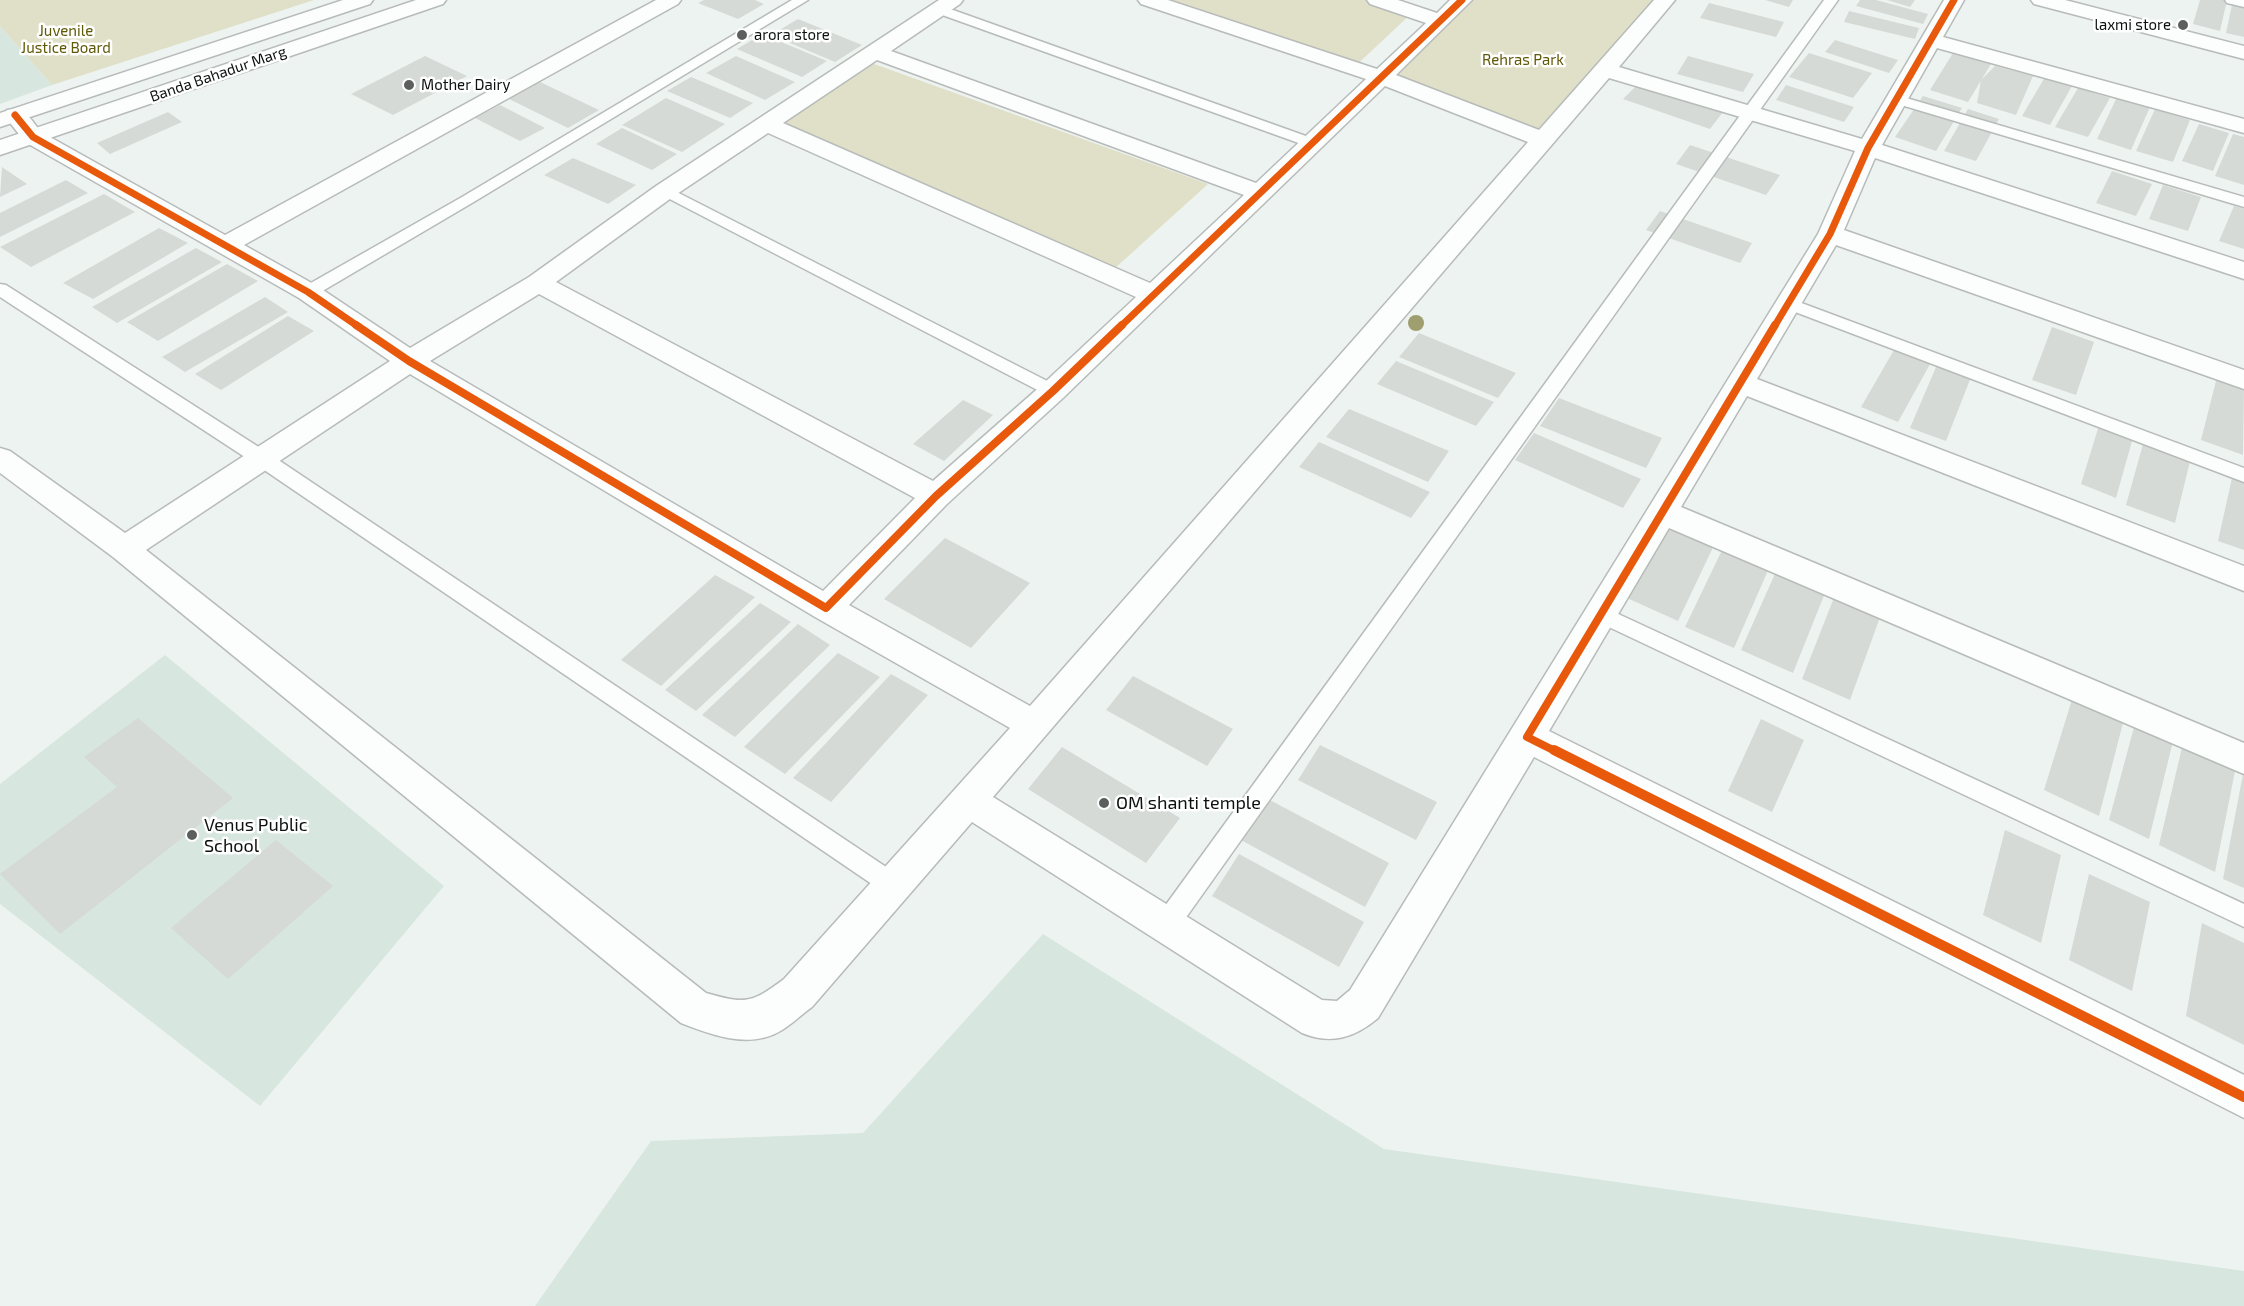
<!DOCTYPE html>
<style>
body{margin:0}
canvas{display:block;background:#edf3f0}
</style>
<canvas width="2244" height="1306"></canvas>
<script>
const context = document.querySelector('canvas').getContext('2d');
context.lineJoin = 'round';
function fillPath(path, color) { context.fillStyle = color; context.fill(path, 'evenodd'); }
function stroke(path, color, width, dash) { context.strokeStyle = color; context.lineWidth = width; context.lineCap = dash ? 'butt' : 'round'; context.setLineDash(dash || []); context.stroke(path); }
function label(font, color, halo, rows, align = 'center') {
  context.font = font + ' "Exo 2",sans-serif'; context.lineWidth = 5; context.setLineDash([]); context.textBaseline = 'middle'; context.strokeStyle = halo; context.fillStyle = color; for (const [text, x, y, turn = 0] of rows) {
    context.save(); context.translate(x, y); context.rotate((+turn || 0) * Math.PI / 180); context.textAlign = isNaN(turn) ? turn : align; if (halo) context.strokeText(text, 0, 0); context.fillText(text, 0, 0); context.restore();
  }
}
fillPath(new Path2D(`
 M0,26l52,59 -52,19z
 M165,655l279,231 -184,220 -260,-202v-120z
 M1043,934l341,215 860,122v35h-1709l116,-165 212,-8z`), '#d8e6e0');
fillPath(new Path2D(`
 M0,0h314l-262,85 -52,-59z
 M1140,0h229l44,12 -64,60z
 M1462,0h191l-113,131 -154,-58z
 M863,60l345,124 -105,95 -337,-155z`), '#dfe0c7');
fillPath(new Path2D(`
 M704,0h51l9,4 -26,15 -40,-16z
 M1765,0h28l-4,7z
 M1860,0h16l52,14 -5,10 -67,-18z
 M1887,0h28l-5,7z
 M2200,0h27l-7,31 -27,-7z
 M2233,0l11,1v36l-18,-4z
 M1709,3l75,19 -8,15 -76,-19z
 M1849,11l70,17 -4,11 -71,-17z
 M798,19l64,26 -27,17 -64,-27z
 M762,34l65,27 -25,16 -65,-28z
 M1835,40l63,20 -9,13 -64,-21z
 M1809,53l63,20 -19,25 -64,-21z
 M1953,53l38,11 -23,38 -38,-12z
 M425,56l42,20 -74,39 -42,-21z
 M736,56l59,26 -30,18 -59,-27z
 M1688,56l66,18 -11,18 -66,-18z
 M1995,66l38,10 -17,39 -39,-12 4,-23z
 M691,77l62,26 -23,15 -63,-27z
 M2045,77l27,9 -22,39 -28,-9z
 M540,82l59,28 -31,18 -59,-29z
 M1638,84l85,28 -13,17 -87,-30z
 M1786,85l68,22 -10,15 -68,-22z
 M2078,88l32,10 -22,39 -33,-10z
 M1923,96l39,12 -26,43 -41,-14z
 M2117,97l33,10 -19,43 -34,-11z
 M666,98l59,26 -43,28 -60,-27z
 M500,105l45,23 -25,13 -45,-23z
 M1968,109l31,10 -23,42 -32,-10z
 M2155,109l35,11 -17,42 -37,-11z
 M168,112l14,10 -72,32 -13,-11z
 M2199,124l30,9 -16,38 -31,-10z
 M622,128l55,26 -25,16 -56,-26z
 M2233,134l11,3v48l-29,-9z
 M1690,145l90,30 -14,20 -90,-31z
 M573,158l63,27 -28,19 -64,-29z
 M2,167l25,17 -27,13z
 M2112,171l40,13 -16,32 -40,-13z
 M66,180l22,13 -88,44v-24z
 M2163,185l38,12 -13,34 -39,-12z
 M104,194l31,18 -104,55 -31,-20z
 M2234,206l10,3v40l-25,-8z
 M1660,211l92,32 -12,20 -94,-33z
 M159,228l29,15 -95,56 -30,-16z
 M196,248l26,14 -105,61 -25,-16z
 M227,264l31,17 -100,60 -31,-19z
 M265,297l23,15 -103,60 -23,-15z
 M288,316l26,15 -93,59 -26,-16z
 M2052,327l42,15 -18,53 -44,-15z
 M1419,333l97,40 -18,25 -99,-41z
 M1898,343l36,14 -36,65 -37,-15z
 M1939,360l34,12 -27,69 -36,-13z
 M1396,361l98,41 -18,24 -99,-42z
 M2217,377l27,9 -1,69 -42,-15z
 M1559,398l103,40 -16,30 -106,-42z
 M963,400l30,15 -49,46 -31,-17z
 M1349,409l100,42 -21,31 -102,-45z
 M2100,422l34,12 -18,64 -35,-14z
 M1534,433l107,46 -18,29 -108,-48z
 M2145,437l47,16 -17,70 -49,-18z
 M1319,442l111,50 -19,26 -112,-51z
 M2234,469l10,4v77l-26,-9z
 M1668,519l49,20 -39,82 -51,-23z
 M945,538l85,45 -59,65 -87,-49z
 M1724,546l46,20 -36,82 -49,-21z
 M1778,567l49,21 -34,85 -52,-23z
 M715,575l40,22 -94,89 -40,-26z
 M1837,590l46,19 -33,91 -48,-21z
 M760,603l31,19 -95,89 -31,-21z
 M798,624l32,21 -95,92 -33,-22z
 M838,653l42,24 -95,97 -41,-27z
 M891,674l37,21 -97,107 -38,-24z
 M1133,676l100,53 -26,37 -101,-56z
 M2074,693l51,22 -26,101 -55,-26z
 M2137,716l38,17 -26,106 -40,-19z
 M138,718l95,80 -173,136 -60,-60 117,-87 -33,-30z
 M1761,719l43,21 -32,72 -44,-21z
 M2184,739l53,22 -22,111 -56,-27z
 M1320,745l117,57 -21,38 -118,-60z
 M1062,747l118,71 -34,45 -118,-74z
 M2243,774h1v114l-21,-9z
 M1266,798l123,65 -24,44 -126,-68z
 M2005,830l56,25 -20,88 -58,-28z
 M276,840l57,46 -105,93 -57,-51z
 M1239,854l125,68 -25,45 -127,-71z
 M2089,874l61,28 -18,89 -63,-31z
 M2202,923l42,20v102l-58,-29z`), '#d5dad6');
const service = new Path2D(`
 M792,0h16l-336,203 -158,93h-12l-2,-4 2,-4 160,-91z
 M1824,0h14l-663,933 -9,3 -9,-3 -3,-8 3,-8z
 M2225,0h19v7l-17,-4z
 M939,5l378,135 2,3 -2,3h-10l-373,-134 -2,-3z
 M1896,95l348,102v10l-353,-105 -2,-3 2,-3z
 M665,186l394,201 3,4 -3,4h-12l-387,-201 -3,-3z
 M0,284l6,1 262,168 633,424 4,8 -4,8 -8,3 -8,-3 -631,-430 -254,-166z
 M1788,298l456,170v14l-462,-175 -2,-4 2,-4z
 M1601,606l643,298v23l-650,-307 -3,-6 3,-6z`);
const minor = new Path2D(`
 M656,0h25l-3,4 -434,241 73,41 93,62 119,-71 127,-91 283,-186h24l-3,4 -69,47 365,132 110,-104 -225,-75 -3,-4h30l209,69 49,-46 -56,-19 -3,-4h31l39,13 13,-13h22l-76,75 143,55 115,-130h21l-56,67 243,72 82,-139h20l-21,37 301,82v14l-307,-85 -55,97 362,117v17l-369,-121 -31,72 400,140v19l-408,-144 -79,134 487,187v25l-497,-195 -66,111 563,236v31l-575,-246 -120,203 695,344v43l-710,-361 -156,261c-24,20 -47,27 -76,15l-330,-211 -160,185c-10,7 -20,17 -30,23 -32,20 -70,5 -101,-7l-568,-466 -113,-84v-25l10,3 115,82 265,-172 -91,-63 -274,-156 -21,-27 3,-5c18,-4 24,10 34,22l184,103zM877,60l367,135 -94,88 -367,-160zM1609,78l246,73 -37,83 -468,756 -13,11 -15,-1 -329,-203zM1385,86l143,56 -498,564 -181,-101 98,-101 116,-106zM768,133l368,164 -93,87 -110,97 -377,-199 118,-86zM539,294l376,204 -92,93 -393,-230zM410,374l405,243 195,111 -226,251c-33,25 -39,25 -78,14l-560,-443z
 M2031,0h34l179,46v13l-210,-55z`);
const tertiary = new Path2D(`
 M343,0h30l-3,4 -370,123v-14z
 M416,0h30l-3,4 -443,151v-15z`);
stroke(service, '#b7bbb9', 3);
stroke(minor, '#b7bbb9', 3);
stroke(tertiary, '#b7bbb9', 3);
fillPath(service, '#fcfdfd');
fillPath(minor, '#fcfdfd');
fillPath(tertiary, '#fcfdfd');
stroke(new Path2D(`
 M15,115l18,22 275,155 51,35
 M1120,327l342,-327
 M1774,327l56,-93 38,-86 86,-148`), '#e8590c', 7);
stroke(new Path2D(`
 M356,325l53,36 417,247 110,-112 117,-105 69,-66
 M1557,752l-30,-15 248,-412`), '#e8590c', 8);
stroke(new Path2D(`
 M1554,750l690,347`), '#e8590c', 10);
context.fillStyle = '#9f9e6f';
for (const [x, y] of [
 [1416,323]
]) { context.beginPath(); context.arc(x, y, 8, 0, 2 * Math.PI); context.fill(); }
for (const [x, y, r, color] of [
 [2183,25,6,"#5b5f5d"],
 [742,35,6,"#5b5f5d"],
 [409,85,6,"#5b5f5d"],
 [1104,803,6,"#5b5f5d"],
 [192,835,6,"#5b5f5d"]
]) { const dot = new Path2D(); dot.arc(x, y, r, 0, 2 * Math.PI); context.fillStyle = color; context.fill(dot); stroke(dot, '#fff', 2); }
label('15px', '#0c100e', '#fff', [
 ["laxmi store",2171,25,"right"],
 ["arora store",754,35],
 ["Mother Dairy",421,85]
], 'left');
label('15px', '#5f5806', '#fff', [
 ["Juvenile",66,31],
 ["Justice Board",66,48],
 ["Rehras Park",1523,60]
]);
label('15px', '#0c100e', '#fff', [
 ["Banda Bahadur Marg",218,74,-19]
]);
label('18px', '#0c100e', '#fff', [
 ["OM shanti temple",1116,803],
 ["Venus Public",204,825],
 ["School",204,846]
], 'left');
</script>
